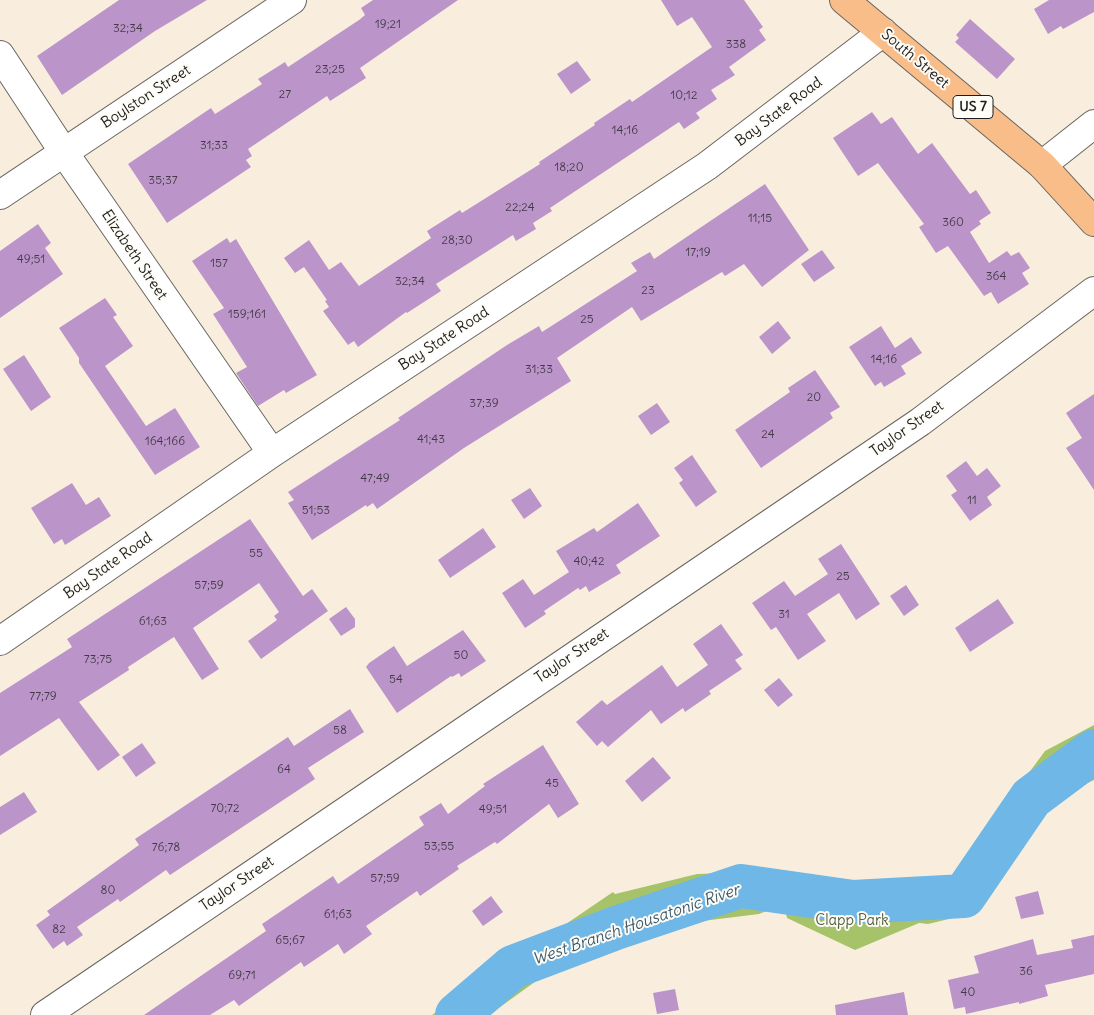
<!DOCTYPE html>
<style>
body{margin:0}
canvas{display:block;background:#f9eede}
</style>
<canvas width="1094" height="1015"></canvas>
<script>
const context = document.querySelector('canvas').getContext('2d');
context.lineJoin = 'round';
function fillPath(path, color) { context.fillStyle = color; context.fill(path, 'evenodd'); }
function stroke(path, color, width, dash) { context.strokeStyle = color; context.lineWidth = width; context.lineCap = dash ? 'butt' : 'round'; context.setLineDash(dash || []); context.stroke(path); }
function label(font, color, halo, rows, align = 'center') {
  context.font = font + ' Delius,sans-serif'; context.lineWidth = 4; context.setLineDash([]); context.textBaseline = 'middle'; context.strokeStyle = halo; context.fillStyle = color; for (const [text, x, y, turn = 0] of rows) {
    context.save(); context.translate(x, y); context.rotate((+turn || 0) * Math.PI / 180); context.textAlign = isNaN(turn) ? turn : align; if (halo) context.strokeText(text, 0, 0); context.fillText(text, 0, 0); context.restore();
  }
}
fillPath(new Path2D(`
 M1094,725v55l-29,14 -28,27 -54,81 -17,13 -38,9 -9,-1 -64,27 -68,-32 -3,-14 -25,10 -129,16 -45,30 -46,19 -50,36h-57l181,-123 2,2 82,-20 86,-3 115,39 53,-32 94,-127z`), '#a7c36a');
stroke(new Path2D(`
 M457,1015l56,-48 103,-39 125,-42 112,16 111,-6 67,-98 63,-47`), '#6eb7e6', 44);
fillPath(new Path2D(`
 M119,0h88l-52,31 -93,64 -25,-39z
 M373,0h85l-98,68 6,10 -36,23 -3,-5 -79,53 4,7 -6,4 5,7 -84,56 -39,-59 83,-56 4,6 47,-30 -4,-5 27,-17 3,5 71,-47 6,-5 -4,-7z
 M661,0h83l19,27 -4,3 7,10 -37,27 6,8 -24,15 6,9 -21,14 4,5 -16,11 -5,-7 -129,86 2,3 -19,12 3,6 -20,12 -3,-6 -77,49 5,7 -34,22 -1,-1 -48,35 -4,-6 -6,4 -25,-34 6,-4 -4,-6 2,-1 -23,-33 -9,6 -11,-15 25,-18 20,30 12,-8 18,24 72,-48 -4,-7 33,-21 2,3 78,-49 -1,-2 56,-37 -1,-2 36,-24 2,3 80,-55 -20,-30 -15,9z
 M1049,0h45v12l-31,17 -2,-3 -13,8 -14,-25z
 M970,19l45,40 -18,20 -42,-37 4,-4 -3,-3z
 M577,61l14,19 -20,14 -14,-20z
 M872,112l9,12 11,-7 26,37 14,-11 38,51 6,-4 15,23 -12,8 2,3 -11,8 19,31 18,-12 4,5 8,-4 11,16 -8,5 7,11 -31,20 -7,-12 -7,4 -36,-50 -12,7 -17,-26 5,-3 -46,-61 -20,13 -25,-38z
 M765,184l44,66 -47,37 -18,-23 -19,12 -3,-4 -81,49 -9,-14 -75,51 14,23 -107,67 -87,61 -4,-6 -6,4 -1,-2 -54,35 -24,-37 6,-3 -6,-8 112,-72 -2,-2 109,-73 32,-19 3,6 95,-61 -6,-8 19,-11 4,7z
 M38,224l13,19 -6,5 18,26 -63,44v-67z
 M227,238l3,5 6,-4 81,136 -31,18 -2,-3 -26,16 -22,-33 11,-6 -34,-53 11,-6 -32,-47z
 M822,250l13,18 -21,14 -13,-18z
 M105,298l12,17 -4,2 20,29 -28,20 41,60 29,-18 25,39 -45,28 -76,-112v-5l-20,-30z
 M778,321l13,17 -19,16 -13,-17z
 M881,326l14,22 16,-11 11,16 -21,13 5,8 -22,13 -3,-5 -6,4 -26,-39z
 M24,355l27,42 -20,14 -28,-42z
 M815,370l25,37 -10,6 3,5 -72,50 -26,-38 55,-38 -2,-4z
 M1094,394v96l-28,-42 16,-10 -16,-25z
 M657,403l13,19 -19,13 -13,-19z
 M692,455l25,37 -21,15 -17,-24 4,-3 -9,-12z
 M966,461l11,15 10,-8 14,18 -14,11 5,8 -22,16 -19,-26 6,-4 -11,-15z
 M72,483l14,22 13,-8 12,19 -46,29 -3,-6 -8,5 -23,-36z
 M530,488l12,18 -18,13 -13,-19z
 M638,503l22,33 -44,29 5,8 -32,19 -3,-6 -6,4 -2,-2 -34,23 2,3 -21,14 -23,-35 21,-14 11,16 35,-23 -13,-21 38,-23 3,4z
 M250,519l53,77 9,-7 16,22 -67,48 -13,-18 29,-21 -3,-4 5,-4 -20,-29 -66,45 26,41 -17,11 -28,-43 -46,30 1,3 -50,32 41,53 -22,16 -39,-53 -59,38v-63l72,-46 -5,-8z
 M483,528l13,19 -46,31 -12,-18z
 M841,544l39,60 -24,16 -17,-27 -32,21 19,27 -28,19 -22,-33 -5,3 -19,-27 32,-22 11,15 33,-22 -10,-15z
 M906,585l13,20 -15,11 -14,-20z
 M998,599l16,24 -44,29 -15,-24z
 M346,607l9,12v8l-14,9 -12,-17z
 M721,624l22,31 -8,5 7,9 -33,22 2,3 -26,18 -2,-4 -22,16 -10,-14 -43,37 -6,-6 -5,5 -21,-24 26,-22 5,5 55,-40 15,22 31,-22 -15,-21z
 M463,630l23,31 -25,16 -2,-4 -7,4 -1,-1 -54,37 -31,-46 3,-4 25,-17 13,20z
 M779,678l14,17 -15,12 -14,-17z
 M350,709l14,23 -56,36 7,11 -145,96 -4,-5 -46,32 -2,-3 -41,28 6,8 -16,11 -3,-5 -11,8 -17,-24 14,-10 -3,-4 92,-66 -4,-6 153,-102 6,9z
 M142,743l14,20 -20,14 -14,-20z
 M543,745l36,59 -21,14 -9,-14 -52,40 -2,-2 -38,24 2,3 -39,27 -3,-5 -51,35 6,8 -28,20 -6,-10 -34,23 -3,-5 -62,44 -5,-6 -24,15h-66l122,-84 -4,-7 71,-48 5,8 86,-59 -5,-8 22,-14 7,11 37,-28 -2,-2z
 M653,757l18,21 -29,24 -17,-21z
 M24,792l13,20 -37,23v-28z
 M1038,891l6,23 -23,5 -6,-22z
 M491,896l12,16 -20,14 -11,-15z
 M1094,935v39l-49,11 3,11 -29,8v-2l-53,12 -1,-7 -11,2 -6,-29 31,-7 -5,-17 59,-17 4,16 36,-7 -2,-8z
 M675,989l4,21 -22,4 -4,-21z
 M904,992l4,23h-72l-1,-10z`), '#bb95c9');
const minor = new Path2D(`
 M0,55l63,96 209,302
 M0,195l292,-195
 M0,641l272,-188 435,-287 176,-134
 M45,1015l875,-593 174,-131`);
const tertiary = new Path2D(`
 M1042,165l52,-41`);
const trunk = new Path2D(`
 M844,0l198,165 52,57`);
stroke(minor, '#696660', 30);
stroke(tertiary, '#696660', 30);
stroke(trunk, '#696660', 30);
stroke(minor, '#fff', 28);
stroke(tertiary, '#fff', 28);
stroke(trunk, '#f8bd89', 28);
label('12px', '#443a47', null, [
 ["19;21",388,25],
 ["32;34",128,29],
 ["338",736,45],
 ["23;25",330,70],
 ["27",285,95],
 ["10;12",684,96],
 ["14;16",625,131],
 ["31;33",214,146],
 ["18;20",569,168],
 ["35;37",163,181],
 ["22;24",520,208],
 ["11;15",760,219],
 ["360",953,223],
 ["28;30",457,241],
 ["17;19",698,253],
 ["49;51",31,260],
 ["157",219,264],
 ["364",996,277],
 ["32;34",410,282],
 ["23",648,291],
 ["159;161",247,315],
 ["25",587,320],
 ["14;16",884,360],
 ["31;33",539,370],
 ["20",814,398],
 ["37;39",484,404],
 ["24",768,435],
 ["41;43",431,440],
 ["164;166",165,442],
 ["47;49",375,479],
 ["11",972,501],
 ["51;53",316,511],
 ["55",256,554],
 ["40;42",589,562],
 ["25",843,577],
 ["57;59",209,586],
 ["31",784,615],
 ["61;63",153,622],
 ["50",461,656],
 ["73;75",98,660],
 ["54",396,680],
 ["77;79",43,697],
 ["58",340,731],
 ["64",284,770],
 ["45",552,784],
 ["70;72",225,809],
 ["49;51",493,810],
 ["53;55",439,847],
 ["76;78",166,848],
 ["57;59",385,879],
 ["80",108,891],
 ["61;63",338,915],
 ["82",59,930],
 ["65;67",290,941],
 ["36",1026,972],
 ["69;71",242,976],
 ["40",968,993]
]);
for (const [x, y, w] of [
 [973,107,40]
]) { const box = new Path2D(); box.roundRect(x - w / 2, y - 11.5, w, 23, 4); context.fillStyle = '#fdfcf7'; context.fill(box); stroke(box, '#1c1c1c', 1); }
label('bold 14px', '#1c1c1c', null, [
 ["US 7",973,107]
]);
label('15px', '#1c1c1c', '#fdfcf7', [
 ["South Street",915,59,40],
 ["Boylston Street",146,97,-33],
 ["Bay State Road",779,112,-37],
 ["Elizabeth Street",134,255,56],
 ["Bay State Road",444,339,-33],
 ["Taylor Street",907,429,-35],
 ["Bay State Road",108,566,-35],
 ["Taylor Street",572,656,-34],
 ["Taylor Street",237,884,-34]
]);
label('15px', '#545f3b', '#fdfcf7', [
 ["Clapp Park",852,921]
]);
label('italic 16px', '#3d5a6d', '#fdfcf7', [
 ["West Branch Housatonic River",636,925,-19]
]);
</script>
